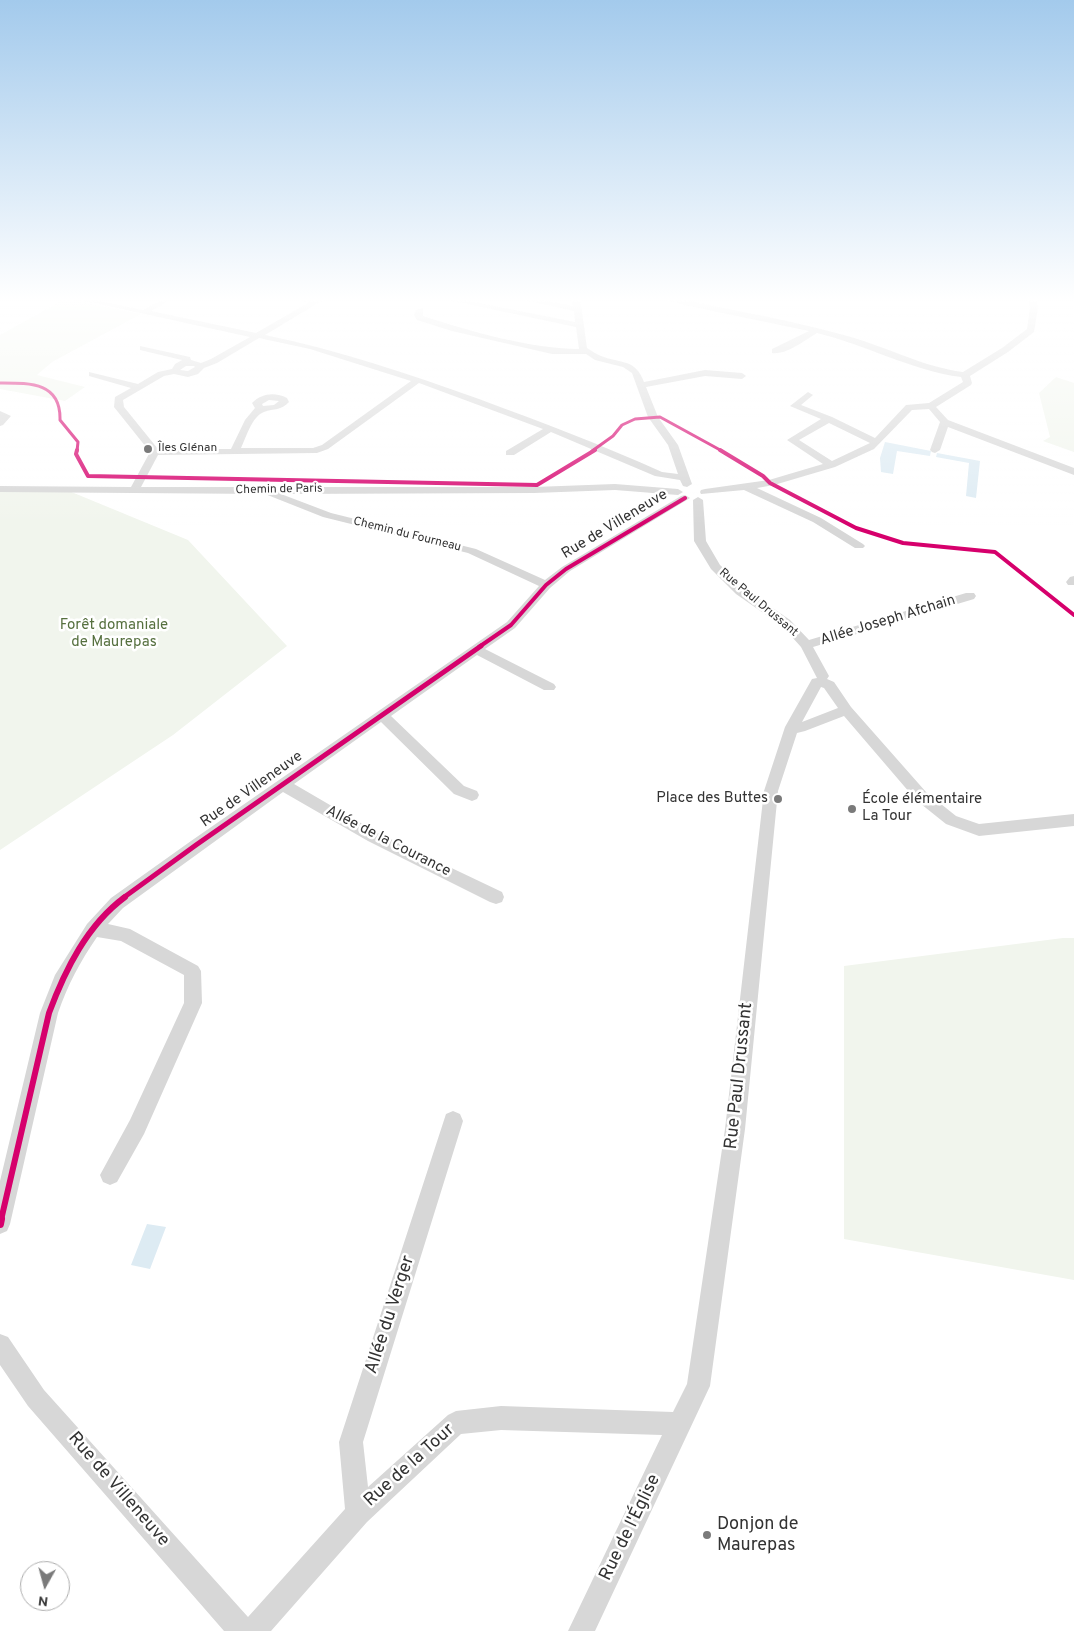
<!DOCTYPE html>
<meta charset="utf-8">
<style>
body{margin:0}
#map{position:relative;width:1074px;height:1631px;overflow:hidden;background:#fff;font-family:Overpass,sans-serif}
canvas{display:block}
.north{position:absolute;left:20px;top:1561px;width:50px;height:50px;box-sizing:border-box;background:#fff;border:1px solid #adadad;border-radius:50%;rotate:187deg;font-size:14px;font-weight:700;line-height:20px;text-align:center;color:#333}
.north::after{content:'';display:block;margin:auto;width:18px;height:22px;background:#7a7a7a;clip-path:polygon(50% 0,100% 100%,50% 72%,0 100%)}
</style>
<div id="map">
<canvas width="1074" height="1631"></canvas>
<div class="north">N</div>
</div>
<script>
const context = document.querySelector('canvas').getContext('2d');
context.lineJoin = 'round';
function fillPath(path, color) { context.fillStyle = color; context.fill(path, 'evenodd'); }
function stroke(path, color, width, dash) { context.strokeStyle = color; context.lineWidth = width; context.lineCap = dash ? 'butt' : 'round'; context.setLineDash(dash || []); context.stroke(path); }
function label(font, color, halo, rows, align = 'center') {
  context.font = font + ' Overpass,sans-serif'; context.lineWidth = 5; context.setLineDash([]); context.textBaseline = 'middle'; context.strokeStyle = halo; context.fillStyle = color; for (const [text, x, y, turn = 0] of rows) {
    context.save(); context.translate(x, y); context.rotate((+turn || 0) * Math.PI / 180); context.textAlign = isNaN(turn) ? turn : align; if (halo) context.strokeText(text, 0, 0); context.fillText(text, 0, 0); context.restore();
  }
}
fillPath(new Path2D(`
 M65,299l76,15 -89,48 -15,13 48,12 -20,14 -65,-12v-54z
 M1056,377l18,6v69l-31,-11 7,-4 -11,-44z
 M0,488l69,3 119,49 99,106 -114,89 -173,115z
 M1063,938h11v342l-230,-41v-273z`), '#f1f5ed');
fillPath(new Path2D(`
 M885,442l46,9 -1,5 -33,-5 -4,23 -12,-2 -1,-14z
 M937,453l43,8 -4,37 -10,-2 3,-33 -33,-6z
 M147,1224l19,3 -16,42 -19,-4z`), '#ddebf3');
fillPath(new Path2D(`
 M67,297h14l62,13 24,-13h9l-25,14 105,22 52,-30 -19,-6 25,2 5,-2h9l-63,38c73,15 144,39 214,64 62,23 123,46 183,73l16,2 -10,-29 -20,-28 -16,-44 -9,-6 -28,-7 -9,-6h-34l-100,-23 -35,-11 -3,-5 2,-5 7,-2v8c50,16 104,32 156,33l-3,-22 -142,-30h15l126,25 -1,-11 -63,-14h15l47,9 -1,-9h8l7,51c5,3 9,6 14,8 20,8 34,2 43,26l61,-12 37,3 4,3 -4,3 -37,-3 -59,11 12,30 20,28 14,39 -5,3 -4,-1 -3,-6 -25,-4 -104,-44 -37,23h-8v-4l37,-22 -124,-46 -91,66 -11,4 -159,2 -17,32h393l81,-3 63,5 5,3 -5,3 -63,-5 -81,3 -253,1 50,19 145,36 69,31 17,-13 119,-71 4,-1 5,3 -120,73 -20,17 -35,40 -30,21 69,35 2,3 -2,3h-10l-67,-35 -86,61 73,70 13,5 2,4 -2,4 -5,2 -18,-7 -73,-72 -87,62 84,49 124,59 2,5 -2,5 -6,2 -6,-2 -122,-61 -85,-49 -160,116 -15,16 22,5 68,37 3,5 1,32 -58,131 -27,48 -7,3 -7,-3 -3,-7 30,-55 54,-117v-28l-63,-34 -24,-4c-17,25 -29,47 -39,76l-48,211 -3,7 -7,3v-53l40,-168 15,-38 32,-51 24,-26 80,-57 316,-219 32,-36 -71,-33 -145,-36 -58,-23 -265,-2v-6l131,1 19,-35 -36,-45 1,-10 16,-9 -42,-12v-4l49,12 20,-12 14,-3 3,-5 7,-4 -42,-10v-4l50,11 1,3 10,3 10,-4 39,-22zM259,338l51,11 101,32 -89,64 -9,3h-72c5,-10 11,-32 23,-36 10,-4 17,-1 25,-10l-2,-4c-12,-6 -25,-5 -35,5l3,5 -10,12 -14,29h-73l-34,-42 -1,-7 41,-24 10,-2 14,3 10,-3 6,-6 13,-5zM186,366h8l1,1 -7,4 -8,-1zM269,400l10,1 -5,4 -11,1 -1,-2z
 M656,297h14c60,13 122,23 181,40 38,11 73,30 112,35l39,-24 25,-19 3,-21 -2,-11h8l2,11 -4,24 -26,20 -38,24 2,7 -1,2 -35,22 12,13 126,48v7l-126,-48 -8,23 -5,3 -3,-1 -2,-2 10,-28 -11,-13 -17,1 -38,39 -39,18 -61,18 -17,3 64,30 42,26 2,2 -2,2h-8l-42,-26 -69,-32 -43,4 -1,-2 1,-2 4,-1 64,-9 54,-16 -36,-24 34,-21 -31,-13 18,-14 5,3 -12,10 31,12 43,21 31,-33 23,-2 34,-21 -2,-5c-48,-6 -95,-32 -144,-44 -12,7 -30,22 -45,20v-4l37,-18 -125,-26zM829,423l41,20 -38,18 -33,-21z
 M0,411l11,5 -8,9 -3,1z
 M698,497l5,3 3,41 14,24 24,23 46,32 19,20 157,-47h8l2,3 -2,3 -161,48 16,29 -2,3 7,3 17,25 75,85 30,24 23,8 95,-10v12l-95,10 -33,-12 -30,-24 -72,-84 -39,15 -8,2 -19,58 -33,338 -35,257 -115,245h-27l94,-196 -161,-5 -40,4 -94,88 -96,109h-47l-196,-225 -28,-41v-31l8,3 36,53 204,227 97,-108 -6,-67 107,-328 7,-3 7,3 3,7 -100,321 5,45 80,-72 8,-4 45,-5 172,6 14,-28 38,-255 39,-338 21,-64 27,-48 5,-1 -16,-31 -19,-21 -46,-32 -25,-25 -17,-28 -1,-41zM821,687l3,1 14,20 -36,14z
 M1074,576v9h-6l-2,-3 4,-5z`), '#d7d7d7');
stroke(new Path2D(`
 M0,383c30,0 61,-1 60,37l18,22 -1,9
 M592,451l21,-15 9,-11 13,-6 25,-2 62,34`), '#d6006c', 3);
stroke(new Path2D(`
 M77,450l-1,4 12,22 449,9 58,-35
 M720,450l43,26 7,7 86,45 47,15 92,9 79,63
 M479,647l32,-22 35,-40 20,-16 119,-71`), '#d6006c', 4);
stroke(new Path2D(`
 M123,898l73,-53 285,-199`), '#d6006c', 5);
stroke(new Path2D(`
 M1,1220l48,-207c16,-43 38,-88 76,-116`), '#d6006c', 6);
stroke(new Path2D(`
 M0,1224l1,-5`), '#d6006c', 8);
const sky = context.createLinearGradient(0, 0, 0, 525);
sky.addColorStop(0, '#a3caec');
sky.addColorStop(0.57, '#fff');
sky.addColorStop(1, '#ffffff00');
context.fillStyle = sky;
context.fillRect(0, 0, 1074, 525);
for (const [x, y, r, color] of [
 [148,449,5,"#7a7a7a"],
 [778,799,5,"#7a7a7a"],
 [852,809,5,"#7a7a7a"],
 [707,1535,5,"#7a7a7a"]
]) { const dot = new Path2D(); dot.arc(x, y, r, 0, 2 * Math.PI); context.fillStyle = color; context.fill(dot); stroke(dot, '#fff', 2); }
label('12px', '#333', '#fff', [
 ["Îles Glénan",158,449]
], 'left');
label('12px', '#333', '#fff', [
 ["Chemin de Paris",279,490,-1],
 ["Chemin du Fourneau",407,535,14],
 ["Rue Paul Drussant",758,603,40]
]);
label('15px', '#333', '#fff', [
 ["Rue de Villeneuve",615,525,-31],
 ["Allée Joseph Afchain",888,621,-17],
 ["Rue de Villeneuve",252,790,-35],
 ["Allée de la Courance",388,842,27]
]);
label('15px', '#56703f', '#fff', [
 ["Forêt domaniale",114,626],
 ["de Maurepas",114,643]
]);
label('15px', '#333', '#fff', [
 ["Place des Buttes",768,799],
 ["École élémentaire",862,800,"left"],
 ["La Tour",862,817,"left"]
], 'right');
label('18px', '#333', '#fff', [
 ["Rue Paul Drussant",740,1076,-84],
 ["Allée du Verger",391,1315,-72],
 ["Rue de la Tour",410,1466,-42],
 ["Rue de Villeneuve",118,1490,49],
 ["Rue de l'Église",631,1528,-64]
]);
label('18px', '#333', '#fff', [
 ["Donjon de",717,1525],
 ["Maurepas",717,1546]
], 'left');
</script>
